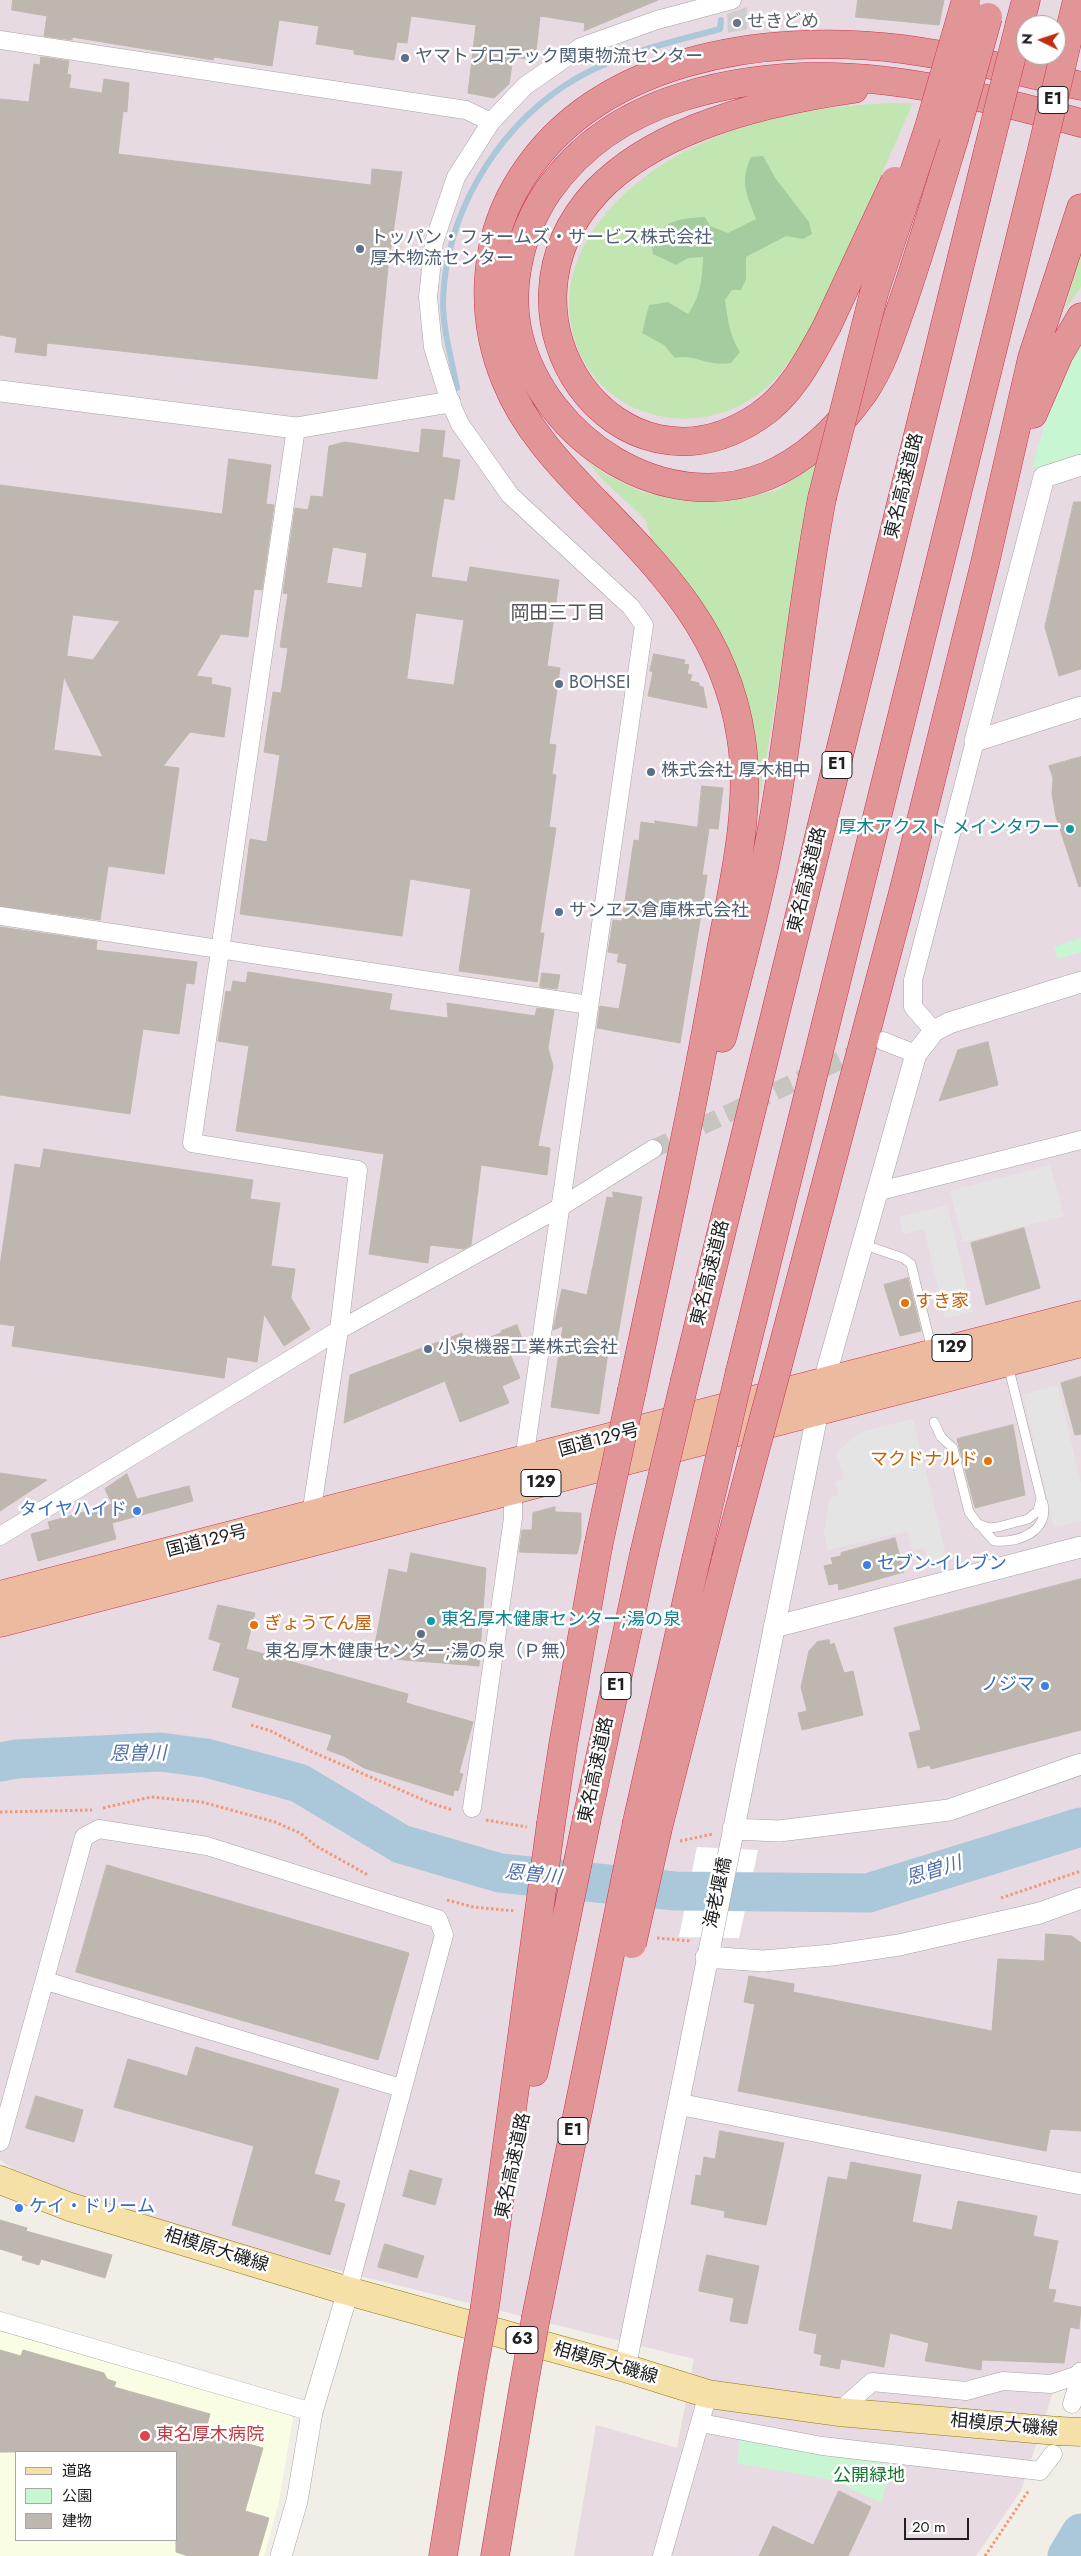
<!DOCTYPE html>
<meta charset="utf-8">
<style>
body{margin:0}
#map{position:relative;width:1081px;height:2556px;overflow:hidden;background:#f0eee7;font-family:Jost,"Noto Sans JP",sans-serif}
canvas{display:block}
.legend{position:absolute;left:15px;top:2451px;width:162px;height:90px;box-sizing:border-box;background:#fff;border:1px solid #a6a6a6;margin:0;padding:6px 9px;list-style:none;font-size:15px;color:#202020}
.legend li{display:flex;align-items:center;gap:10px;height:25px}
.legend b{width:25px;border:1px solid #a6a6a6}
.north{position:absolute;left:1016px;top:15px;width:50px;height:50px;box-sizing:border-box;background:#fff;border:1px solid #a6a6a6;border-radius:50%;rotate:274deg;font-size:14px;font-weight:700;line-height:20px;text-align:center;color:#202020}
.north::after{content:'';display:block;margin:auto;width:18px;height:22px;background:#c12d0f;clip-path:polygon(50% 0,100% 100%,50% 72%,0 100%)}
.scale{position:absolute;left:904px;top:2518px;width:65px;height:22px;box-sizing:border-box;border:2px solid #202020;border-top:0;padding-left:6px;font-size:15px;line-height:18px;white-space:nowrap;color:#202020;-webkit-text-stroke:4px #fff;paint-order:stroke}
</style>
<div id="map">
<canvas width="1081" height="2556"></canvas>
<ul class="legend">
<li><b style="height:6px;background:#f5e0a7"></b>道路</li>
<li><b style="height:14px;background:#c8f6d3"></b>公園</li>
<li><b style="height:14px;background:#bdb7b0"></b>建物</li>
</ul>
<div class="north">N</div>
<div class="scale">20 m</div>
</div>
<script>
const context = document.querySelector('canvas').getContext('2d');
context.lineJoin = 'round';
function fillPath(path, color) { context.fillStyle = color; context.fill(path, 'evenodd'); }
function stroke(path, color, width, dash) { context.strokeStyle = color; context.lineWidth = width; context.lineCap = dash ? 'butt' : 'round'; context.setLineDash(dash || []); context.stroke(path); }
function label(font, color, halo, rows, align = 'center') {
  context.font = font + ' Jost,"Noto Sans JP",sans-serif'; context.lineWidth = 5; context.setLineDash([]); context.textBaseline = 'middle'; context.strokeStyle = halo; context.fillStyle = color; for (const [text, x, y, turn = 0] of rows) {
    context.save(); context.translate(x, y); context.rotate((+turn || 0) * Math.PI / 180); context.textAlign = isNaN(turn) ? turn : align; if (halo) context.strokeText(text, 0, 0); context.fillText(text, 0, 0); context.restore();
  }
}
fillPath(new Path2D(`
 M0,0h1081v2379l-23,-2 -37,114 -45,65h-402l22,-131 81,23 17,-89 -378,-94 -215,-59 -88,-37 -13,-9zM1026,25h30v30h-30z`), '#e8dae3');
fillPath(new Path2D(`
 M0,2331l289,82 4,6 -15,87 -14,50h-264zM16,2452h160v88h-160z`), '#f9fde3');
fillPath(new Path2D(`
 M747,7v22l-19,4 -1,-19z`), '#cecece');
fillPath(new Path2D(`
 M913,103c-22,49 -43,98 -65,147 -20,43 -38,90 -70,126 -72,80 -204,42 -209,-69 -1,-32 12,-61 31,-86 70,-91 204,-119 313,-118z
 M1081,251v36l-16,22z
 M587,461l18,13 37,18 58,10 38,-3 40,-9 41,-29 -16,74 -46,279v-47l-4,-35 -5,-28 -15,-40 -80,-121 -8,-24 -42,-39z`), '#c2e6b1');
fillPath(new Path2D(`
 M763,156l13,23 33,43 3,12 -9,5 -17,-3 -40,21v22l-5,11h-9l-7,10c3,19 4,35 15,52l-9,11c-23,4 -38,-10 -56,-5l-11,-13 -22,-12 7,-28 19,-3 20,12c13,-19 14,-35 15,-57l-15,1 -12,7 -23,-11 -2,-11c15,-24 27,-24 54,-26l5,9 18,7 28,-14c-9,-25 -17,-35 -5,-62z`), '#a5cc9f');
fillPath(new Path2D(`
 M1081,342v111l-49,16c12,-42 23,-91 49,-127z
 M1081,938v14l-23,7 -4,-12z
 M740,2438l153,24 -12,41 -49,-23 -95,-17z`), '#c8f6d3');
fillPath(new Path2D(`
 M1050,1165l14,51 -101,26 -13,-51z
 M947,1205l26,107 -28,6 -21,-89 -21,5 -4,-17z
 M1058,1386l23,98v37l-27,6 -31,-133z
 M913,1419l34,140 -20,5 -3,-16 -11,3 -6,-20 -79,19 -4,-18 6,-34 9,-3 -4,-13 9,-3 -7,-23 1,-6 23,-18z`), '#e4e4e4');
fillPath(new Path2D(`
 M697,1847l61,3 -19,88 -60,-1z`), '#fff');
stroke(new Path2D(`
 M457,388c-5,-28 -14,-57 -14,-86 2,-86 51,-169 121,-216 46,-31 104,-43 156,-57l1,-9`), '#abc7da', 6);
stroke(new Path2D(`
 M0,1762l17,-3 143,-7 46,6 93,25 102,61 99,29 175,18 193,2 213,-66
 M1067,2556l14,-23`), '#abc7da', 39);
const building = new Path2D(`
 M13,0h645l-74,31 1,-8 -45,-7 -5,44 -22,-3 -4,27 -15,14 -26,-5 8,-68 -65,-9 -4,27 -10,-1 -3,18 -40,-6v-4l-38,-6 3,-18 -40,-6 -7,46 -58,-9 -1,3 -141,-23v3l-28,-4 3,-20 -35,-6z
 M858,0h86l-5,25 -83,-8z
 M41,57l28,4 -2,13 4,1 -2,13 33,5 2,-14 25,4 -2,29 -4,-1 -5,43 253,31 1,-16 30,3 -14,95 -11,112 -330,-36 -1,13 -31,-4 2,-14 -17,-3v-236l29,3 5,-38 6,1z
 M422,429l23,2 -3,26 18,3 -6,40 -10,-2 -13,79 36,5 3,-15 89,13 -12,86 13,2 -11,76 7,1 -4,29 4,1 -7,52 7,1 -16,105h4l-7,49 -78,-11 12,-82 -61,-10 -8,57 -162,-22 10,-75 17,3 13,-87 -16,-3 9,-60 8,1 7,-45 -8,-1 8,-53 -5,-1 12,-85 13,2 3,-14 12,1 6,-51 16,-4 74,11zM333,547l34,6 -5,35 -35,-5zM416,613l48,7 -10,65 -47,-6z
 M229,459l42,6 -5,39 8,1 -12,85 -8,-1 -6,48 -27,-3 -25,42 16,2 -1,6 20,4 -7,49 -34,-5 -27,34 16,2 -15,106 -56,-8 -8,54 -100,-14v-421l222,29zM73,615l47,6 -27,39 -26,-4zM64,676v1l39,80 -49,-7z
 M1074,502h7v167l-22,7 -14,-49z
 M654,654l31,6 -1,4 5,1 -2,9 5,1 -2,6 9,2v3l4,1 4,21 -59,-12 5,-24 -3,-1z
 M1081,757v129l-2,1 -23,-70 -4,-23 1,-16 -4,-12z
 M702,786l21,2 -5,41 -20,-2z
 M655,821l54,8 -7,46h5l-3,21 -24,147 -83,-15 3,-22 19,3 8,-45 -10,-2 2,-8 -11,-2 5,-32 9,1 12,-81 5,1 2,-19 14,2z
 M0,927l97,14 -1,9 101,12 -3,22 -8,-1 -7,51 -36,-5 -13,85 -130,-19z
 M248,972l144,22 -3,16 59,8 -1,-15 88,13 2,-8 17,2 -6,38 5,18 -15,80 12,2 -3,27 -66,-10 -10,80 -7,4 -34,-4 -2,18 -59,-9 15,-100 -148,-23 13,-85 -31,-5 8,-50 5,1 2,-11 13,2z
 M542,973l18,2 -3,14 -17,-2z
 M988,1042l10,43 -59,16 19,-51z
 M44,1149l209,31 -3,19 30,4 -9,63 24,3 -4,29 19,31 -26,17 -20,-32 -7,48 -30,-5 -3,21 -212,-32 3,-20 -15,-2v-58l15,-102 25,4z
 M613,1192l29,5 -25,143 -7,-2 -11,76 -48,-7 12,-81 -10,4 9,-41 25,6 20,-98 6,1z
 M1024,1228l16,60 -54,17 -15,-62z
 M908,1278l13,53 -21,5 -16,-51z
 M517,1325l6,16 -16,6 13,31 -18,8 7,17 -49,19 -15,-41 -101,42 6,-48 112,-42 4,13 35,-13 4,9 -4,-11z
 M1081,1377v57l-6,1 -14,-52z
 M1013,1425l12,70 -50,13 -18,-69z
 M0,1473l47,7 -47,31z
 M127,1474l10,25 52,-13 4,15 -81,22 4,16 -78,22 -7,-27 19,-5 -2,-7 64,-18 -7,-15z
 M555,1507v5l26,1v25l-4,16 -58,-2 3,-22h10l1,-17z
 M895,1538l9,34 -65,18 -1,-7 -9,2 -5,-19 9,-2 -2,-6 10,-2v-3z
 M411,1553l75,15 -7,98 -99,-8 1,-7 -7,-1 15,-81 18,4z
 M1081,1579v151l-150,39 -1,-4 -12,3 -9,-35 12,-3 -27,-102z
 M218,1605l37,8 -9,36 162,45 -2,9 67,19 -14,51 4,1 -5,17 -4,-1 -1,6 -89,-28 -20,-12 -17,-6 5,-15 -100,-28 8,-29 -27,-8 8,-27 -12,-4z
 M829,1640l1,5 4,-2 10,30 9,-2 10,44 -61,15 -4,-17 9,-2 -6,-24 8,-36 8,-9z
 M107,1865l302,88 -31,107 -302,-88z
 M1046,1934l26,2 9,7v188l-31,-2 -4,22 -308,-60 17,-87 -11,-2 5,-26 45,8 -1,8 199,39 6,-72 46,2z
 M196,2047l143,42 -25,85 26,7 -6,20 11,3 -15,51 -98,-30 22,-79 -140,-39 14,-48 59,17z
 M36,2096l47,14 -9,32 -48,-14z
 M720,2131l64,12 -18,82 -42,-8 1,-6 -34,-7 5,-29 5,1 3,-19 11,2z
 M851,2162l70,13 -9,47 40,8 6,-29 79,15 -4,20 25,5 -10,48 8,1 -3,12 28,5 -2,22 -9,-2 -6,36 -82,-3 -1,10 -56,-9 4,-18 -39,-10 -6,34 -43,-8 -2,10 -19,-4 2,-10 -8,-2 3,-19 -18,-4 29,-153 19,3z
 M410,2170l32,9 -7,26 -32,-9z
 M0,2220l27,8 -1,3 86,24 -7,23 -64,-19 -2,6 -17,-5 1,-4 -23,-7z
 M385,2244l39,12 -7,22 -39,-11z
 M707,2255l52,11 -12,58 -17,-3 4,-23 -35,-7z
 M0,2350l21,6 2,-6 81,23 3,6 9,3 -2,5 96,27 -5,18 58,16 -18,63 24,7 -11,38h-70l-12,-4v-100h-176z
 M839,2491l32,16 -23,49h-89l14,-30 40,19z`);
fillPath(building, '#bdb7b0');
stroke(building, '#c0b8aa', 1);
stroke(new Path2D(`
 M653,1149l212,-100`), '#c6c5bf', 18, [18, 9]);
const service = new Path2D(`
 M862,1244l41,14 8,6 21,86
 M934,1422l7,15 12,11 16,64 9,12 11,4 9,-1 30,-8 10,-8 3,-13 -33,-133
 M979,1524l15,17c24,2 55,-9 49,-38`);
const minor = new Path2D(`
 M0,40l466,70 25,12
 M296,428l-104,715 166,27 -19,160 -28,185
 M0,916l589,89
 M934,1031l-21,-24v-27l62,-239
 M883,1041l33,13
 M876,1192l205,-52
 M524,1460l120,-835 -13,-18 -121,-112 -50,-71 -10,-22 -17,-55 -5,-50 6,-55 22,-65 35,-55 34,-36 56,-39 76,-27 75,-20
 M0,1536l339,-206 220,-122 94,-59
 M472,1808l41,-290v-27
 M46,1981l355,107
 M0,2142l84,-305 15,-8 108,17 231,73 6,16 -96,356
 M0,2321l312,91
 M1072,2404l9,-30
 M838,2412l34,-30 94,9 37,-10 48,3 30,-10
 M701,2423l121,23 218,25 13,-17
 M662,2556l46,-162`);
const tertiary = new Path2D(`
 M0,391l296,37 154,-26
 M975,741l69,-264 37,-12
 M975,741l106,-34
 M774,1627l307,-80
 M733,1829l46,2 170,-21 132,-46
 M706,1957l57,4 69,-6 67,-10 141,-32 41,-15
 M678,2104l403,80
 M625,2368l199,-987 92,-327 18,-23 15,-8 132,-41
 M1081,2374v-1
 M281,2556l16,-55 15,-89 36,-121`);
const primary = new Path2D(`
 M0,2180l70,27 278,84 277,77 83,26 130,18 220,19`);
const trunk = new Path2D(`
 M0,1595l1081,-280
 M0,1623l1081,-280`);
const motorway = new Path2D(`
 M1020,23l6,-23
 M1069,34l8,-34
 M954,139c-16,53 -32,107 -50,160 -11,31 -21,65 -40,93 -25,35 -57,67 -97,84 -104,42 -222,-37 -248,-139 -12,-49 1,-105 29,-146 33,-47 79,-77 134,-94 138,-43 264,-10 399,26
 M827,326c-18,33 -36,69 -68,90 -141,95 -280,-99 -162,-225 61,-64 172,-90 257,-102
 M1033,414l26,-60 22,-37
 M722,1038c18,-70 37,-140 50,-210 20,-110 29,-221 50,-330
 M778,1365l127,-480 80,-322 47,-205 49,-150
 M740,1371l298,-1205
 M685,1380l303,-1229
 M632,1390c30,-141 61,-282 86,-424 13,-74 35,-154 23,-229 -16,-105 -80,-168 -150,-240 -33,-34 -67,-71 -85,-116 -26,-62 -24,-135 10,-194 75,-130 249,-155 386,-138 60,8 120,23 179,37
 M587,1818l57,-264
 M637,1822l59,-262
 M551,1823l12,-78 35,-198
 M658,1828l68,-269
 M534,2072l28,-133
 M485,2306l51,-372
 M536,2317l76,-372
 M443,2556l29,-178
 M495,2556l28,-166`);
stroke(service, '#a4a4a4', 10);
stroke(minor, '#a4a4a4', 19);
stroke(tertiary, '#a4a4a4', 22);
stroke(primary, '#917b0b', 29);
stroke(trunk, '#ce344f', 29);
stroke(motorway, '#ce344f', 29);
stroke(new Path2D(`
 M251,1725l20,6 37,19 125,54 20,6
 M103,1808l48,-11 51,5 73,20 25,11 16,13 52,29
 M0,1812l92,-2
 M486,1820l41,7
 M680,1841l33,-7
 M1001,1898l80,-27
 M447,1900l26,7 42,4
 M657,1938l34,3
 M985,2556l44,-66`), '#f09878', 3, [2.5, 2.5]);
stroke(service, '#fff', 9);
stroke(minor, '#fff', 18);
stroke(tertiary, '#fff', 21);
stroke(primary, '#f5e0a7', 28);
stroke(trunk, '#ebba9f', 28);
stroke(motorway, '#e19597', 28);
const primaryBridge = new Path2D(`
 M1058,2431l23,1`);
const motorwayBridge = new Path2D(`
 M954,139l34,-122
 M988,151l32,-128
 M1038,166l31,-132
 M827,326l68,-145
 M822,498l52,-205 55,-166 37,-127
 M598,1547l34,-157
 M644,1554l41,-174
 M726,1559l52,-194
 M696,1560l44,-189
 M536,1934l15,-111
 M562,1939l25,-121
 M632,1944l26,-116
 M612,1945l25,-123
 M472,2378l13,-72
 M523,2390l13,-73`);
stroke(primaryBridge, '#917b0b', 29, []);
stroke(motorwayBridge, '#ce344f', 29, []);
stroke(primaryBridge, '#f5e0a7', 28);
stroke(motorwayBridge, '#e19597', 28);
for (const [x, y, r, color] of [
 [737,23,5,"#6b7280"],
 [405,58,5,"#5c6f8a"],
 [360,249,5,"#5c6f8a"],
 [559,684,5,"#5c6f8a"],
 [651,772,5,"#5c6f8a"],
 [1070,829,5,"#0f9aa8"],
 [559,912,5,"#5c6f8a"],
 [905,1303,5,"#e8710a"],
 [428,1349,5,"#5c6f8a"],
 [988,1461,5,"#e8710a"],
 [137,1511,5,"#3f7fe0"],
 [867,1565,5,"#3f7fe0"],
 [431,1621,5,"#0f9aa8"],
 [254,1625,5,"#e8710a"],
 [421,1634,5,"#5c6f8a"],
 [1045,1686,5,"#3f7fe0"],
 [19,2208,5,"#3f7fe0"],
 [145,2436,6,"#e0444e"]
]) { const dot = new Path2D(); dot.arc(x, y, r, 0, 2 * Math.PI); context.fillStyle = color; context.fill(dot); stroke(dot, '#fff', 2); }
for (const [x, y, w] of [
 [1053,100,30],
 [837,765,30],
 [952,1348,40],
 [541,1483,40],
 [616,1686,30],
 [573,2131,30],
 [522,2340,32]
]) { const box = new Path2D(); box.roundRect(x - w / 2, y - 13.5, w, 27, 4); context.fillStyle = '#fff'; context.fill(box); stroke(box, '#202020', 1); }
label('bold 16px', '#202020', null, [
 ["E1",1053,100],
 ["E1",837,765],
 ["129",952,1348],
 ["129",541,1483],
 ["E1",616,1686],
 ["E1",573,2131],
 ["63",522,2340]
]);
label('18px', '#5b616d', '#fff', [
 ["せきどめ",747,23]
], 'left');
label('18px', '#4e5e75', '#fff', [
 ["ヤマトプロテック関東物流センター",415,58],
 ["トッパン・フォームズ・サービス株式会社",370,239],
 ["厚木物流センター",370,260],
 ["BOHSEI",569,684],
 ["株式会社 厚木相中",661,772],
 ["サンヱス倉庫株式会社",569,912],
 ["小泉機器工業株式会社",438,1349],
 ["東名厚木健康センター;湯の泉（Ｐ無）",421,1653,"center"]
], 'left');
label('18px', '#202020', '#fff', [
 ["東名高速道路",905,486,-76],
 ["東名高速道路",808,880,-76],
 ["東名高速道路",711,1273,-76],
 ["国道129号",599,1441,-15],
 ["国道129号",207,1542,-14],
 ["東名高速道路",597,1770,-78],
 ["海老堰橋",719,1893,-78],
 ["東名高速道路",514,2166,-78],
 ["相模原大磯線",216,2251,17],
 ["相模原大磯線",605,2364,16],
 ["相模原大磯線",1004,2426,5]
]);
label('18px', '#0d838f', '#fff', [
 ["厚木アクスト メインタワー",1060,829],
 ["東名厚木健康センター;湯の泉",441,1621,"left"]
], 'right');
label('18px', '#c56008', '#fff', [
 ["すき家",915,1303],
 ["マクドナルド",978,1461,"right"],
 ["ぎょうてん屋",264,1625]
], 'left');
label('18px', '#366cbe', '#fff', [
 ["タイヤハイド",127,1511],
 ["セブン-イレブン",877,1565,"left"],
 ["ノジマ",1035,1686],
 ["ケイ・ドリーム",29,2208,"left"]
], 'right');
label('18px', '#be3a42', '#fff', [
 ["東名厚木病院",156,2436]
], 'left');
label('18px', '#14782d', '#fff', [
 ["公開緑地",869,2477]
]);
label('19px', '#535353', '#fff', [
 ["岡田三丁目",558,614]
]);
label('italic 19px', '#5370a9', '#fff', [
 ["恩曽川",138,1755,-1],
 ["恩曽川",934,1872,-17],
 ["恩曽川",533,1876,6]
]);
</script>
